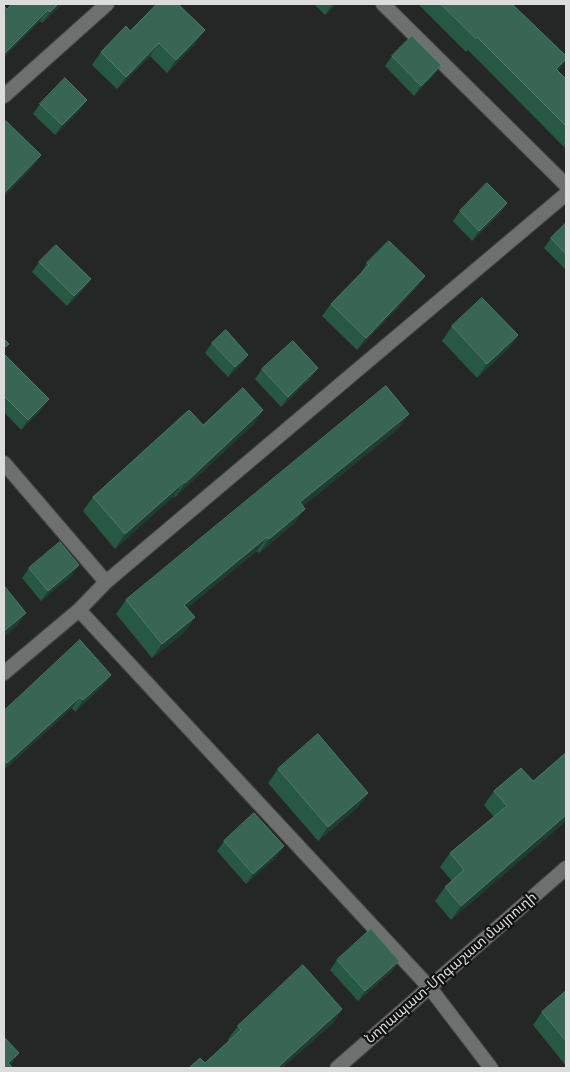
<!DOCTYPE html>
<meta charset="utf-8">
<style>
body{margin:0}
#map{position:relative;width:570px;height:1072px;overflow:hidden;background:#252726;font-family:Montserrat,sans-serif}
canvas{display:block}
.frame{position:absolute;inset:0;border:5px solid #dbdcdb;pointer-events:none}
</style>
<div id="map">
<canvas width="570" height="1072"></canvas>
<div class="frame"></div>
</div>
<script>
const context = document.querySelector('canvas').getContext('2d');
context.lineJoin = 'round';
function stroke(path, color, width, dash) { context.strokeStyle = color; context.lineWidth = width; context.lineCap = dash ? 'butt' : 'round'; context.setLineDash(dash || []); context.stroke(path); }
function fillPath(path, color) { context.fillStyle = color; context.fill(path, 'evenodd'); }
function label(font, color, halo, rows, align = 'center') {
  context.font = font + ' Montserrat,"Noto Sans Armenian",sans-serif'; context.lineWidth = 4.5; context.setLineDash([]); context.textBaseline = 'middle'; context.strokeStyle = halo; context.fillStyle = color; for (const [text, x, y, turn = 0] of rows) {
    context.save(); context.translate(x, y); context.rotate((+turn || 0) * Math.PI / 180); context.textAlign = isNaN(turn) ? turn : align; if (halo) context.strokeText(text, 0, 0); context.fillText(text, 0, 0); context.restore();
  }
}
const minor = new Path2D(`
 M383,4l183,181
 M4,96l103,-92
 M4,463l102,119
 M79,610l351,378 61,80
 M4,673l75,-63 27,-28 460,-388`);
const secondary = new Path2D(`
 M337,1068l229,-200`);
stroke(minor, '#434544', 16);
stroke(secondary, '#434544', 16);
stroke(minor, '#6d706e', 14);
stroke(secondary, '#6d706e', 14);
fillPath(new Path2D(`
 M62,4l-20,19 -2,-2 -36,36v-51l3,3z
 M314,4h22l-11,11z
 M418,4h94l54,52v4l-8,11 8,8v70l-98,-99 -2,2z
 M130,31l66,12 -29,30 -17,-17 -33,33 -25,-24 9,-13z
 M392,56l49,9 -7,10 -20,21 -29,-30z
 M40,104l40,6 -25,25 -22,-21z
 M507,203l-7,10 -28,28 -19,-20 7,-10z
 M566,223v47l-22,-22 7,-10z
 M39,262l45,27 -17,17 -35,-34z
 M367,263l58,13 -9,12 -59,62 -35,-34 9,-12 28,-28z
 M452,326l66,9 -10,14 -31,29 -35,-37z
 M212,343l29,22 -13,12 -23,-24z
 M4,354l38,55 -21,21 -17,-18z
 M318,368l-7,10 -30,29 -26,-28 7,-10z
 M263,410l-10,15 -78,72 -1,-1 -59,53 -32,-38 10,-14 110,-72z
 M399,428l-96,78 -8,17 -36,30 -2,-2 -70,57 8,9 -10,15 -33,26 -36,-44 10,-14z
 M29,568l43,7 -31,26 -19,-23z
 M103,686l-28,26 -3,-4 -68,62v-59z
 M566,753v68l-115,99 -16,-19 10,-14 7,-6 -12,-14 10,-14 44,-36 -10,-12 10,-14 39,-10z
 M278,769l90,24 -10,14 -40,34 -50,-58z
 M224,841l53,15 -31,28 -29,-33z
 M337,960l55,11 -34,30 -28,-31z
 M566,991v75l-33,-41 9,-13z
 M342,1009l-9,14 -51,45h-93l16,-5 24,-22 -1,-2 10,-13z`), '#265843');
fillPath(new Path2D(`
 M58,4h4l-20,19 8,-11z
 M334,4h2l-11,11 7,-10z
 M48,10l-8,11 -36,36v-3z
 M205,30l-9,13 -29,30 9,-13z
 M159,43l-9,13 -33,33 9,-12z
 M566,59v1l-8,11 -2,-2z
 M441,65l-7,10 -20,21 7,-10z
 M87,100l-7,10 -25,25 7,-10z
 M41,155l-9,13 -28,29v-4z
 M507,203l-7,10 -28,28 7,-10z
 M425,276l-9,12 -59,62 9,-12z
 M91,279l-7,10 -17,17 7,-10z
 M518,335l-10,14 -31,29 10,-14z
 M248,355l-7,10 -13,12 7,-10z
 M318,368l-7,10 -30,29 7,-10z
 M49,399l-7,10 -21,21 7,-10z
 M263,410l-10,15 -78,72 10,-14z
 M409,414l-10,14 -109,89 10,-15z
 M184,482l-10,14 -59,53 10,-15z
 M305,509l-10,14 -36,30 10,-14z
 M267,537l-10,14 -83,68 10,-14z
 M79,565l-7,10 -31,26 7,-10z
 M26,613l-9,13 -13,11v-6z
 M195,617l-10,15 -33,26 10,-14z
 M111,675l-8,11 -28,26 8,-12z
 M80,697l-8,11 -68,62v-2l3,-5z
 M368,793l-10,14 -40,34 10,-14z
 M566,815v6l-115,99 10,-14z
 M284,846l-7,10 -31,28 7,-10z
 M399,961l-7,10 -34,30 7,-10z
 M342,1009l-9,14 -51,45h-5z
 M19,1053l-8,12 -4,3 1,-5z`), '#1d3e31');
const building = new Path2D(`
 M12,4h46l-8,8 -2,-2 -44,44v-48l3,3z
 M157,4h21l27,26 -29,30 -17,-17 -33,34 -25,-25 25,-26 4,5z
 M441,4h71l54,52v3l-10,10 10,10v47l-89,-89 -1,1z
 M412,36l29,29 -20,21 -29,-30z
 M65,78l22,22 -25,25 -22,-21z
 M6,121l35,34 -37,38v-70z
 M487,183l20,20 -28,28 -19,-20z
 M566,223v31l-15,-16z
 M389,241l36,35 -59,62 -35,-34 38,-39 -2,-2z
 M56,245l35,34 -17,17 -35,-34z
 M482,298l36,37 -31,29 -35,-38z
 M226,330l22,25 -13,12 -23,-24z
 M4,339l5,5 -5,4z
 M293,341l25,27 -30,29 -26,-28z
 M4,354l45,45 -21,21 -24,-24z
 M386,386l23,28 -109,88 5,7 -36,30 -2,-2 -83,68 11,12 -33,27 -36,-44z
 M243,388l20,22 -78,73 -1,-1 -59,52 -32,-37 96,-87 14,15z
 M60,542l19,23 -31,26 -19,-23z
 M5,587l21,26 -22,18v-43z
 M80,640l31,35 -28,25 -3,-3 -73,66 -3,-3v-49z
 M318,734l50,59 -40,34 -50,-58z
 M566,753v62l-105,91 -16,-19 19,-17 -14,-17 57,-47 -13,-15 27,-23 12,13z
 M254,813l30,33 -31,28 -29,-33z
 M371,929l28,32 -34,30 -28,-31z
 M303,965l39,44 -65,59h-88l11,-10 5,5 36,-33 -3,-4z
 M566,991v50l-24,-29z
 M4,1037l15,16 -11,10 5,5h-9z`);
fillPath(building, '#396654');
stroke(building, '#527969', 1);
label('14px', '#dbdcdb', '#0f100f', [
 ["Նորապատ-Մրգաշատ մայրուղի",451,968,-41]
]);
</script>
